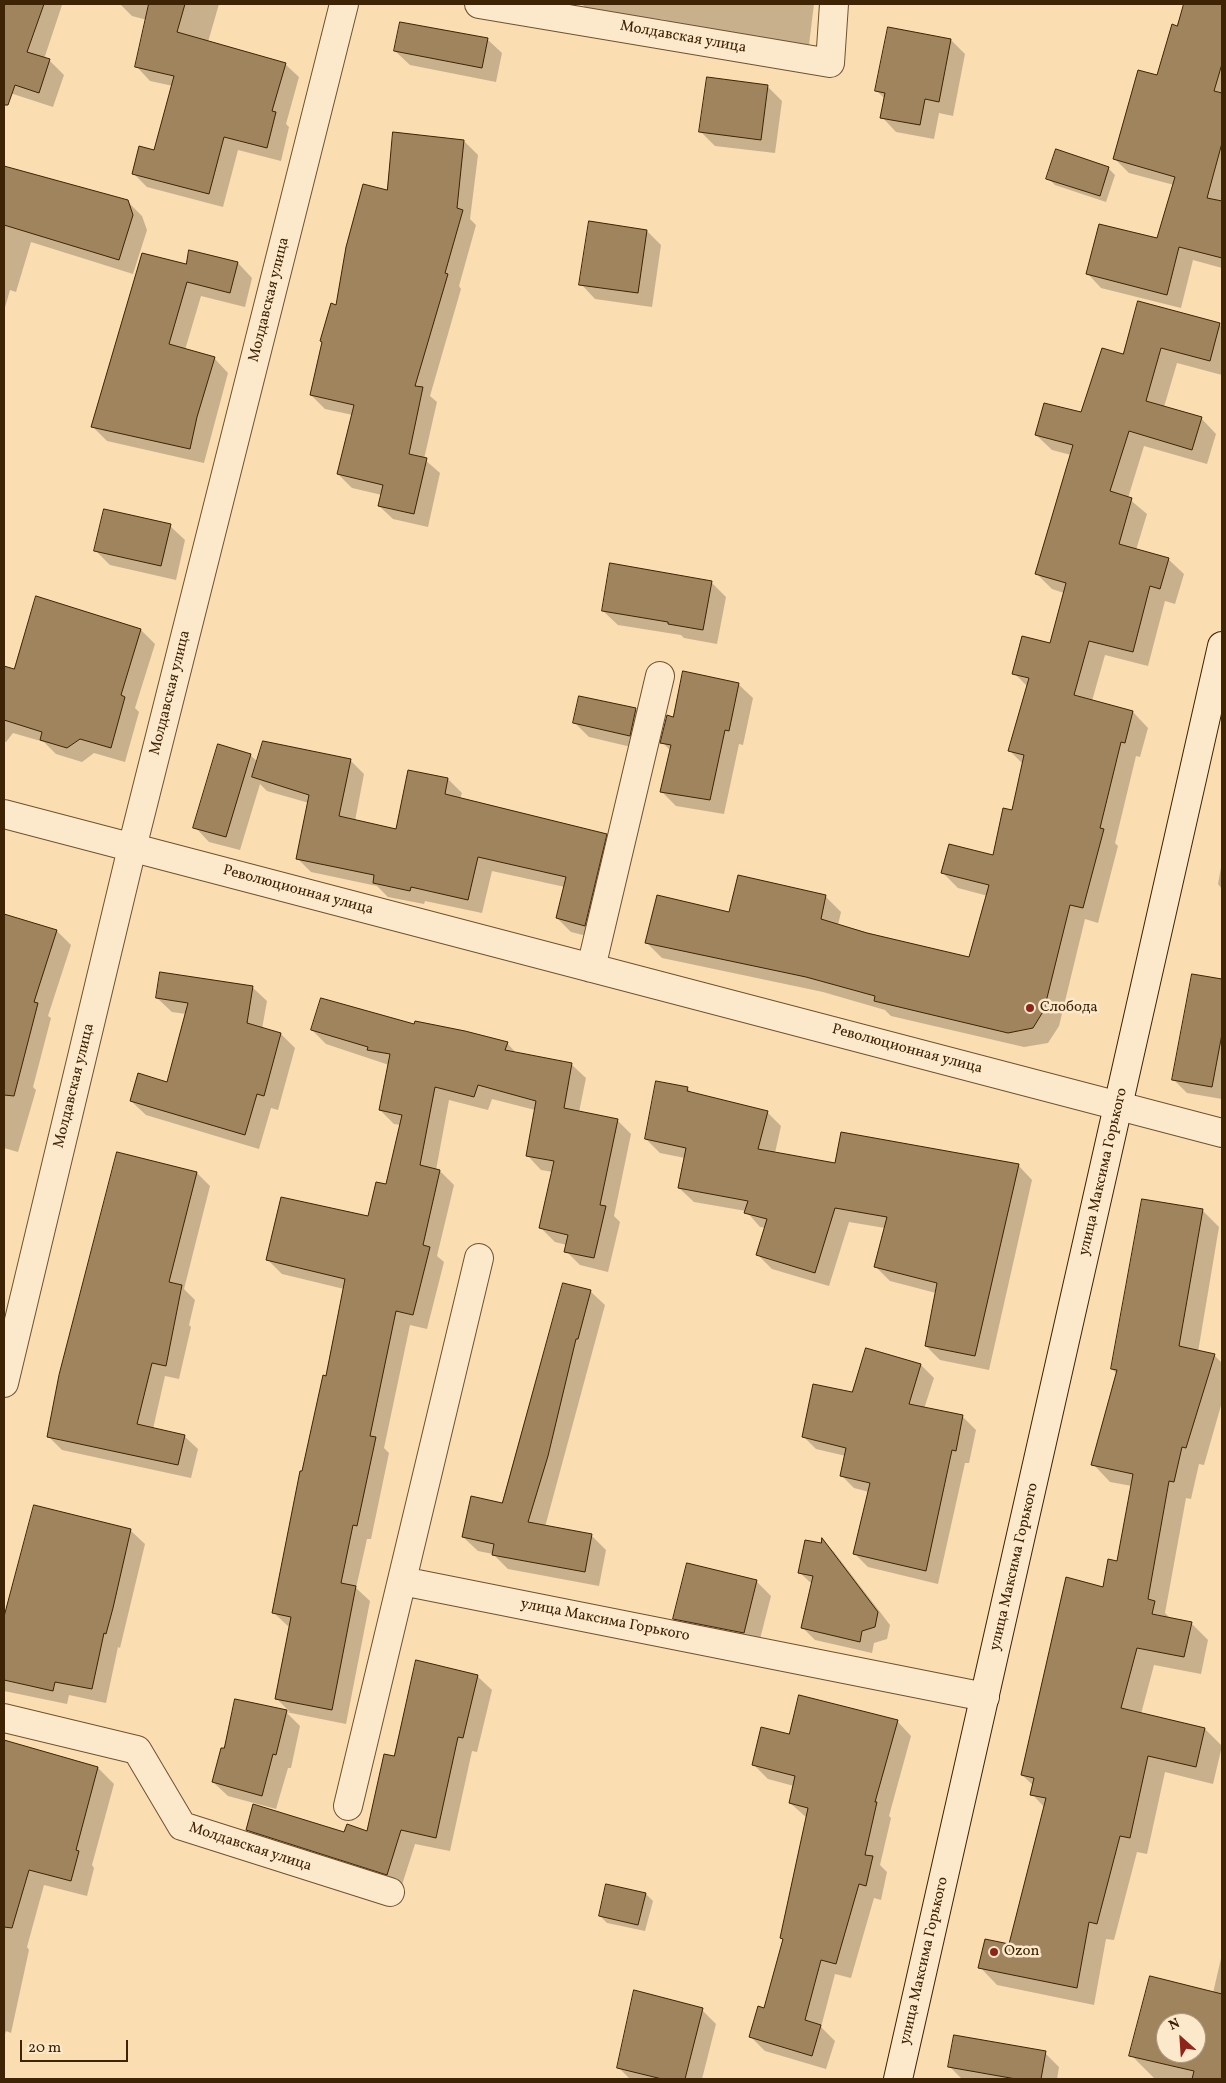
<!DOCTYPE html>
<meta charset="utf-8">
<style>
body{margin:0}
#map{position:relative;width:1226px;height:2083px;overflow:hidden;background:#faddb1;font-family:Vollkorn,serif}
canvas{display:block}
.frame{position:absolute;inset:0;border:5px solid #3e2304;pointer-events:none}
.north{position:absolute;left:1156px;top:2013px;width:50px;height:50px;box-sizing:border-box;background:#fce9cc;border:1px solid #b09a7c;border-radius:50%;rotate:334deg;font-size:14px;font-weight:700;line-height:20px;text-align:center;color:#3e2304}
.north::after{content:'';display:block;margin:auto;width:18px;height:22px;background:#8f2418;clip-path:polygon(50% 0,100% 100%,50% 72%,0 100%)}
.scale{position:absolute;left:20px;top:2040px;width:108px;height:22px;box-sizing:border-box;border:2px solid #3e2304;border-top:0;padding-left:6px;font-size:15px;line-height:18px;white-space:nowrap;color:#3e2304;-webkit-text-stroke:4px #fce9cc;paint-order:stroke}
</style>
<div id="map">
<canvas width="1226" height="2083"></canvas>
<div class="frame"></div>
<div class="north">N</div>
<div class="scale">20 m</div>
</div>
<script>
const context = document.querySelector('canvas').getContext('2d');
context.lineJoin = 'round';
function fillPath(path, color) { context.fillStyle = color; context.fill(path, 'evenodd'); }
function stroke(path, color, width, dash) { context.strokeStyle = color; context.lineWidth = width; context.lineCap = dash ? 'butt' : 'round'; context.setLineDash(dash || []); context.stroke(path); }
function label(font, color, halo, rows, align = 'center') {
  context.font = font + ' Vollkorn,serif'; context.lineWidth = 5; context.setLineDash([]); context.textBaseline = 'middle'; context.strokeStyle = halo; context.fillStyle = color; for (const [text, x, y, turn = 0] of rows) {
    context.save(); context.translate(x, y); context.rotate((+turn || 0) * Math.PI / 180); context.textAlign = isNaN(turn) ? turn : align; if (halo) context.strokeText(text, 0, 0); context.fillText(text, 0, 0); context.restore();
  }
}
fillPath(new Path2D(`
 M4,4l58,1 -18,54 5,1 15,15 -11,32 -49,-16z
 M120,4h99l-11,38 77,22 14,13 -13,47 3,3 -8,34 -43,-11 -15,57 -76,-20 -14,-14 22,-22 18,-65 -23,-5 -13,-14 10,-47 -15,-4z
 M582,4h232l-5,41 -135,-17 -8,-8 -77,-9z
 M1185,4h37v264l-29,-8 -12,48 -80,-20 -13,-14 70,-34 16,-55 -45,-12 -14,-14 43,-83z
 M487,39l15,14 -6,29 -86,-17 -15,-14z
 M951,40l14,14 -12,62 -14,-3 -5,26 -38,-7 -14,-15 3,-18 -8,-8z
 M768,87l14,14 -7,52 -60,-7 -15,-15z
 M464,141l14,14 -8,64 6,6 -17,61 2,3 -31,107 7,6 -13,57 16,14 -12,54 -35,-8 -14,-13 3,-11 -30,-7 -14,-14 15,-59 -28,-6 -14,-14 12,-52 -2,-2 67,-149z
 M4,167l70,21 53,13 15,15 5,14 -14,44 -102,-32 -15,50 -6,-2 -6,21z
 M1108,168l7,7 -9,27 -51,-17 -7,-7z
 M647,231l14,14 -9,62 -57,-8 -14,-15z
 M238,263l14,15 -7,29 -44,-11 -16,54 29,8 14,15 -24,90 -97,-22 -14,-14 94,-162z
 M1219,324l3,3v48l-45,-12 -13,44 37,11 15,16 -9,30 -63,-18 -16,52 19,16 -11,36 32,9 16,15 -9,30 -10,-3 -17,65 -43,-11 -13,46 41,11 15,16 -8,29 -4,-1 -21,87 3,3 -20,77 -13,-4 -26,107 -11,17 -24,4 -133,-31 -6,-6 -62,-18 -161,-34 -15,-15 83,-30 9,-36 87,20 15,15 -3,13 132,34 18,-63 -30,-8 -15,-15 51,-17 19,-45 10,-47 -13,-13 18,-64 -14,-14 37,-28 13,-52 -12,-4 -15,-15 34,-119 -19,-5 -16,-15 46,-21 42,-58z
 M170,526l15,14 -9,40 -66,-15 -14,-14z
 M711,582l15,15 -9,47 -33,-6 -3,-3 -63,-10 -15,-14z
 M141,630l14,14 -20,64 4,4 -14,50 -31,-9 -12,9 -26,-8 -12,-12 -31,-9 -7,9 -2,-1v-73l11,3z
 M738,684l15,14 -10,47 -4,-1 -15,70 -48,-8 -15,-15 10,-40 -9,-9 12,-24z
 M636,710l14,14 -6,26 -55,-13 -14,-14z
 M250,755l8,7 92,-2 14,14 -9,47 42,9 51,-51 14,14 -2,6 146,36 14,15 -21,89 -28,-7 -14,-14 8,-31 -73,-16 -10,42 -57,-12 -1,3 -36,-7 -11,-11 -66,-14 -14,-14 12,-55 -42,-12 -7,-7 -20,66 -31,-8 -14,-15z
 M1222,862v27l-4,-5z
 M4,915l53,16 14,14 -23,71 3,2 -18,69 3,3 -18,62 -14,-4z
 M1193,976l29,5v118l-35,-6 -14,-14z
 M252,987l15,14 -5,28 19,5 14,14 -17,62 -7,-2 -12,41 -113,-34 -15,-14 37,-18 18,-69 -14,-2 -15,-14z
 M415,1025l92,18 10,11 54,10 15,14 -7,34 38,8 14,14 -17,82 6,6 -12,50 -28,-7 -14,-14 1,-6 -12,-3 -14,-14 12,-56 -12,-2 -14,-15 8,-45 -43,-11 -4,11 -39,-10 -13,70 4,1 14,14 -17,71 7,6 -17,67 -17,-4 -26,123 5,5 -18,86h-4l-11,49 14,13 -24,123 -60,-12 14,14 -9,42h-3l-12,41 -48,-13 -15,-14 12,-32 11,-50 54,12 -14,-14 14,-70 -16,-15 70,-324 -62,-15 -14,-14 101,-42 18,-32 14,-61 -7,-1 -14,-14 9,-45 -63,-21 -14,-14z
 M687,1088l5,5 75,19 14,14 -6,27 61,12h182l14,15 -43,190 -49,-10 -14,-14 10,-53 -46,-12 -14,-14 9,-39 -36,-6 -20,64 -57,-17 -14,-14 8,-27 -6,-1 -14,-16 -52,-9 -15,-14 6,-30 -25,-5 -14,-14z
 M197,1173l13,13 -26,103 11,11 -6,25 2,2 -12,52 -14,-3 -12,53 31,7 14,13 -7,29 -129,-28 -14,-14z
 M1202,1210l17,17 -21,125 16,3 8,8v39l-18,63 -5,-1 -8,35 -5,-1 -21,115 6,6 20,4 17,17 -7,34 -47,-9 -13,49 64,15 17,17 -9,38 -48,-12 -18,82 -10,-2 -23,88 -8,-1 -12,66 -97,-20 -17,-18 30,-22 35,-137 -13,-14 2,-8 -12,-11 82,-187 14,-25 14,-77 -22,-4 -17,-18 24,-90 -5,-5z
 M590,1291l15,14 -60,222 46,8 15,15 -7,36 -91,-17 -15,-15 -15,-3 -15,-14 40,-33z
 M921,1365l13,13 -10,31 39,8 13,13 -7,33h-4l-27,121 -70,-17 -13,-13 14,-62 -15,-4 -13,-13 5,-19 -30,-7 -13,-13 50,-42z
 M130,1530l15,14 -25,104 -2,-1 -12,56 -37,-8 -2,9 -63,-13v-68l12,-42z
 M823,1540l11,12 56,73 -3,14 -13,4 -2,10 -57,-13 -12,-12 9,-44 -13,-12z
 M756,1581l15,15 -13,51 -69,-14 -15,-14z
 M477,1676l15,14 -15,62 -5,-1 -22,100 -35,-7 -14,44 -139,-44 -15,-15 98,5 23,-2 27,-75z
 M897,1721l14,15 -22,80 2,2 -11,47 7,7 -6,28 -7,-2 -23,80 -16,-4 -14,53 14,14 -9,28 -61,-18 -14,-14 14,-27 19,-69 -3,-3 26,-120 -17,-15 4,-17 -26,-7 -14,-14 36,-30z
 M4,1742l94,26 16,16 -22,81 2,3 -7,28 -43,-11 -17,62 2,3 -18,83 -5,-2 -2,6z
 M646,1894l7,7 -8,30 -38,-8 -7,-7z
 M1222,1954v125h-67l-24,-24 20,-77 62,15zM1166,2023h30v30h-30z
 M702,2010l14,14 -14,55h-72l-12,-12z
 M1045,2053l14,14 -2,12h-95l-12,-12z`), '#0003');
const building = new Path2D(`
 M4,4h40l-17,48 23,7 -11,34 -24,-8 -7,20h-4z
 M149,4h36l-8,28 109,31 -14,48 4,1 -9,36 -43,-11 -15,57 -77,-20 7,-28 15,4 20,-74 -39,-9z
 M1184,4h38v60l-8,27 8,2v50l-15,55 15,3v57l-43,-11 -12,48 -81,-21 13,-50 58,14 18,-61 -62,-18 25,-89 19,5 15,-51 5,2z
 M400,22l88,16 -6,30 -88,-17z
 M888,27l63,12 -12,63 -14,-3 -5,26 -40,-7 5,-25 -10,-2z
 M707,77l61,8 -7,55 -62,-8z
 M393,132l71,8 -7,68 6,2 -18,63 3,1 -33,112 8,1 -14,67 18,4 -13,56 -36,-8 5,-21 -46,-11 17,-69 -44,-10 12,-53 -2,-1 11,-38 5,2 10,-58 17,-63 24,6z
 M1056,149l53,18 -9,29 -54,-17z
 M4,166l124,34 5,15 -14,45 -115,-35z
 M589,221l58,9 -9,63 -59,-8z
 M189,250l49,12 -8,31 -43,-11 -18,62 46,13 -18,60 -7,32 -99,-22 51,-174 44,11z
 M1138,301l82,22 -10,38 -49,-13 -15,53 56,16 -10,33 -63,-19 -19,60 22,7 -13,46 50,14 -9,31 -10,-3 -17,66 -44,-11 -15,54 59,16 -8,32 -4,-1 -21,86 4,1 -21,79 -13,-3 -26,105 -11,18 -25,5 -134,-32 1,-5 -69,-19 -161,-34 12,-48 72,17 9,-37 88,20 -5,24 46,14 102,24 20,-72 -48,-12 8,-29 44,11 10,-47 9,2 12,-55 -16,-4 21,-73 -17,-4 10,-38 28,7 16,-60 -31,-9 38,-129 -38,-10 9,-32 37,9 21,-64 21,6z
 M104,509l67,15 -10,42 -67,-15z
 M610,563l102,18 -9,49 -35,-6v-2l-66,-11z
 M36,596l105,33 -20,66 4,2 -14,51 -31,-9 -13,9 -27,-8 2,-8 -38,-12v-54l10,3z
 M683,671l56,12 -10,48 -4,-1 -15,70 -50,-8 11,-47 -11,-2 7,-28 6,2z
 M579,696l57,12 -6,28 -57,-13z
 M263,741l88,18 -12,57 57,13 12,-59 40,8 -3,16 162,40 -22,92 -29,-8 10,-41 -88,-20 -10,43 -57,-13 -1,4 -37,-8 1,-8 -78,-16 13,-64 -57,-18z
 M218,744l33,10 -25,83 -33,-9z
 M4,914l53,16 -23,72 4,1 -24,93 -10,-1z
 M160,972l93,14 -6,37 34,10 -17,63 -7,-2 -12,41 -115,-34 8,-28 29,9 21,-79 -32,-5z
 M1192,974l30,5v55l-10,53 -40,-7z
 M321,998l93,26 1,-3 50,10 43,11 -3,8 67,13 -8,45 54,11 -18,86 6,1 -12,52 -30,-6 4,-17 -29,-7 15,-67 -28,-5 10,-55 -58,-16 -4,12 -39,-10 -15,78 20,5 -17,75 7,2 -17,68 -17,-4 -26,125 6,1 -19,89 -4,-1 -12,58 15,3 -24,124 -57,-11 16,-82 -19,-4 28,-142h2l21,-96 3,1 19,-97 -79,-19 15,-63 87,19 8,-34 10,2 16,-69 -23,-5 11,-56 -23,-4 1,-3 -57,-17z
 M656,1081l32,6 -1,4 81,20 -10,38 77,14 6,-31 178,32 -44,192 -50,-10 12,-63 -63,-16 13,-50 -52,-9 -20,65 -59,-18 11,-36 -23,-6 4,-12 -70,-13 8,-40 -41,-9z
 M117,1152l80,20 -28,110 13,3 -16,81 -14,-3 -15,61 48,11 -7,30 -131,-28 12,-62z
 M1142,1199l61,10 -24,137 36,8 -29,94 -4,-1 -8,35 -5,-1 -21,118 7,2 -3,13 40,8 -8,35 -47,-9 -16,60 84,20 -9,39 -48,-11 -18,82 -10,-2 -23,88 -8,-2 -12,66 -99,-20 7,-29 24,5 37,-146 -16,-3 4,-17 -13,-3 45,-198 37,10 5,-28 9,2 16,-87 -42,-9 26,-95 -6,-1z
 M563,1283l28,7 -13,49h-2l-28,117 -20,66 64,12 -7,38 -93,-17 2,-11 -32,-7 9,-41 31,7z
 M866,1348l55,16 -12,40 54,11 -7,36 -4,-1 -26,121 -73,-17 17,-71 -30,-7 6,-28 -44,-11 11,-53 39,8z
 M34,1505l97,24 -18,79 -7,26 -2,-1 -12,56 -37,-7 -2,9 -49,-11v-63z
 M822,1538l56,74 -3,15 -13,4 -2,11 -59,-14 12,-52 -15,-3 7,-33 16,3z
 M687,1563l70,17 -13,53 -71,-14z
 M416,1660l62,15 -15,63 -5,-1 -22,101 -35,-8 -14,45 -141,-45 7,-26 91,28 3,-8 20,7 17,-77 10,2z
 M799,1695l99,25 -23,82h2l-12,53 8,1 -7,30 -7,-2 -23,80 -15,-4 -16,60 16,5 -9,31 -63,-19 9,-31 6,2 19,-69 -3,-1 28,-130 -19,-5 6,-27 -43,-11 9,-38 28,7z
 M235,1699l52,11 -11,45 -3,-1 -11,42 -50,-14 9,-34h3z
 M4,1740l94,27 -22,83 3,1 -8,30 -42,-11 -17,58 -8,-1z
 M606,1884l40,9 -8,32 -39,-9z
 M1150,1976l72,18v85h-30l2,-8 -65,-15zM1166,2023h30v30h-30z
 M634,1990l69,18 -18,71h-23l-45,-11z
 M954,2035l92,16 -5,28h-25l-68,-12z`);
fillPath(building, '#a0845e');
stroke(building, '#3e2304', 1);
const minor = new Path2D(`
 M479,4l351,59 4,-59
 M4,814l1218,319
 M591,968l69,-292
 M4,1383l128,-535 212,-844
 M402,1581l583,116
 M4,1718l133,32 45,76 208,66
 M348,1806l131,-548`);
const secondary = new Path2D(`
 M898,2079l324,-1433`);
stroke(minor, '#6d522f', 30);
stroke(secondary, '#3e2304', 30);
stroke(minor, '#fce9cc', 28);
stroke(secondary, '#fce9cc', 28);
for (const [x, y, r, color] of [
 [1030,1008,5,"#8f2418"],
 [994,1952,5,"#8f2418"]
]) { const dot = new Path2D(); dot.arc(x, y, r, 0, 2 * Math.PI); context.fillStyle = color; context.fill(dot); stroke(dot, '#fce9cc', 2); }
label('15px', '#3e2304', '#fce9cc', [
 ["Молдавская улица",683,38,10],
 ["Молдавская улица",270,300,-76],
 ["Молдавская улица",171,693,-76],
 ["Революционная улица",298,891,15],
 ["Революционная улица",907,1050,15],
 ["Молдавская улица",75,1086,-76],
 ["улица Максима Горького",1104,1172,-77],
 ["улица Максима Горького",1015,1567,-77],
 ["улица Максима Горького",605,1621,11],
 ["Молдавская улица",250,1848,18],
 ["улица Максима Горького",925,1961,-77]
]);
label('15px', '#3e2304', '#fce9cc', [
 ["Слобода",1040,1008],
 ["Ozon",1004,1952]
], 'left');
</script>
